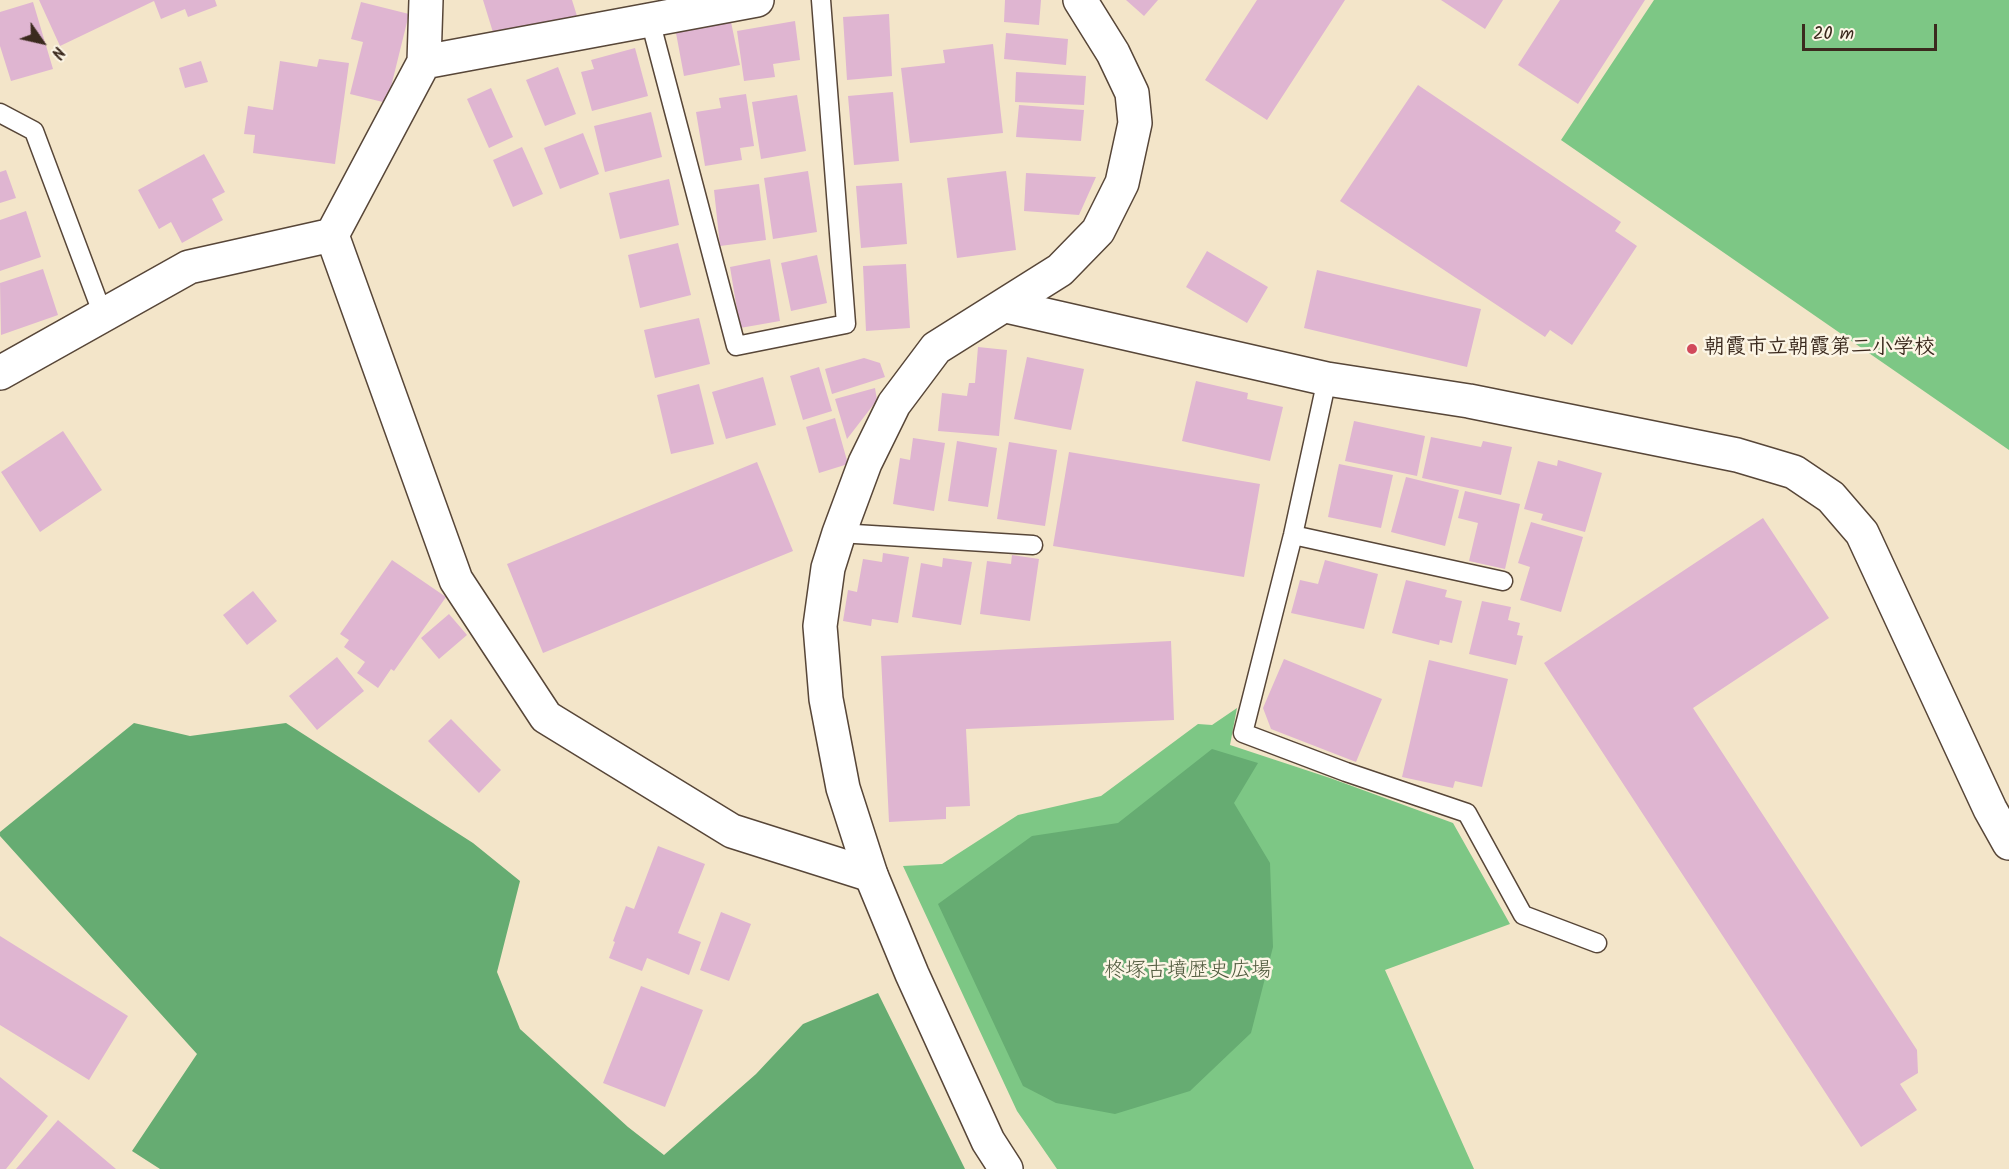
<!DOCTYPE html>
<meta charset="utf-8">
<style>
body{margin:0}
#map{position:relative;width:2009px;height:1169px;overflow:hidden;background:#f3e5c9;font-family:Kalam,sans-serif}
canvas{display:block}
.north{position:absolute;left:12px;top:12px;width:60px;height:60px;-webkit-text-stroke:4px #fcf5e5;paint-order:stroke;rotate:124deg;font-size:16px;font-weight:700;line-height:24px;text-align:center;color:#3b2a1e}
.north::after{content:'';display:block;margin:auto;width:21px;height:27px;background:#3b2a1e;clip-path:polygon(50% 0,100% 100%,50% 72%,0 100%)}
.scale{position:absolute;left:1802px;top:24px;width:135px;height:27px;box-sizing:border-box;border:3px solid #3b2a1e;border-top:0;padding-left:8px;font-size:18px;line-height:21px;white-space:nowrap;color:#3b2a1e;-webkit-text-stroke:4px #fcf5e5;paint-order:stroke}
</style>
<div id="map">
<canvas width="2009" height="1169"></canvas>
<div class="north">N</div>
<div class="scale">20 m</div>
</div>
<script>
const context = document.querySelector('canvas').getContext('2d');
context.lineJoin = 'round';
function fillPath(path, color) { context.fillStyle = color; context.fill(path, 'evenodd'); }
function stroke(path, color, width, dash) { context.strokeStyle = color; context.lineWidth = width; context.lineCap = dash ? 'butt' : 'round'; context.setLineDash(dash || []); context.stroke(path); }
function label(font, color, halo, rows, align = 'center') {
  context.font = font + ' Kalam,"Klee One",sans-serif'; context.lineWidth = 5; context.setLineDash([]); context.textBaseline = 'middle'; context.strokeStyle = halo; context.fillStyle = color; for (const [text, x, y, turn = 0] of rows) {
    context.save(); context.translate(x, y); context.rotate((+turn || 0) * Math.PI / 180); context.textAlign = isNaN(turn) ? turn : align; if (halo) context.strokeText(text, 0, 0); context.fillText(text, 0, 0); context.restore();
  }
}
fillPath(new Path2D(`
 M1654,0h355v450l-448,-310z
 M1237,708l-7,37 100,33 123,45 57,101 -125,46 89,199h-417l-40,-58 -114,-245 39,-2 76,-49 83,-19 97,-72 14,1z`), '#7dc785');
fillPath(new Path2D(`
 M134,723l56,13 96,-13 187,120 47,38 -23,91 23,57 108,98 36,28 92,-81 47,-50 75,-31 87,176h-805l-28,-18 65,-97 -197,-218v-4z
 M1212,749l46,14 -24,40 36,60 3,84 -22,86 -61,58 -75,23 -59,-11 -33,-17 -85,-182 94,-68 86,-13z`), '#66ac72');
fillPath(new Path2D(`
 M39,0h176l2,6 -29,11 -3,-8 -24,10 -7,-18 -94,45z
 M483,0h89l5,16 -81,26z
 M1005,0h36l-2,25 -35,-3z
 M1126,0h32l-14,16z
 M1257,0h88l-78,120 -62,-40z
 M1441,0h62l-18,29z
 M1560,0h85l-67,104 -60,-39z
 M33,2l20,67 -42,12 -11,-35v-34z
 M361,2l48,12 -22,89 -37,-9 13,-52 -12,-3z
 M889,14l3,62 -45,4 -4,-63z
 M795,21l5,39 -27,4 2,13 -31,4 -7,-50z
 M731,22l9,43 -56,11 -8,-43z
 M1006,33l62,6 -2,26 -62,-6z
 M993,44l10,89 -93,10 -9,-75 44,-5 -2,-13z
 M635,48l13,48 -56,15 -11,-39 13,-3 -3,-9z
 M319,59l30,4 -14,101 -82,-11 2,-18 -11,-1 4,-28 25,4 7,-49 37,6z
 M201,61l7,21 -23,6 -6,-20z
 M558,67l18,47 -31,12 -19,-46z
 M1016,72l70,4 -2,29 -69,-3z
 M1418,85l203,137 -6,9 22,15 -65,99 -22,-15 -5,7 -205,-136z
 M491,88l22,49 -24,11 -22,-49z
 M893,92l6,69 -45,4 -6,-69z
 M746,94l8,52 -14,2 2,12 -37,6 -9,-54 25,-4 -2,-10z
 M797,95l9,56 -45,8 -9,-57z
 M1019,105l65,5 -3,31 -65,-4z
 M651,112l11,45 -57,15 -11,-46z
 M583,133l16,41 -39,15 -16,-41z
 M522,147l21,47 -30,13 -20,-47z
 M204,154l21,38 -13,7 11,21 -41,23 -11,-21 -12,7 -21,-39z
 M6,170l10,28 -16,5v-31z
 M808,171l9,61 -44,7 -9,-61z
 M1006,171l10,79 -59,8 -10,-80z
 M1026,173l70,4 -17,38 -55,-4z
 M669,179l10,46 -59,14 -11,-46z
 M902,183l5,61 -46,4 -5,-62z
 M759,184l7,56 -46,6 -6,-56z
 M26,211l15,46 -41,14v-51z
 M678,243l13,52 -51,13 -12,-53z
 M1207,251l61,36 -21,36 -61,-36z
 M817,255l10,48 -36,8 -10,-48z
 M770,259l10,62 -40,7 -10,-61z
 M906,264l4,64 -44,3 -3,-65z
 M43,269l15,46 -57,20 -1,-52z
 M1317,270l164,39 -14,58 -163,-39z
 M699,318l11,46 -55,14 -11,-48z
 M978,347l29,3 -8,86 -61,-5 4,-38 25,3 2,-13h6z
 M1027,357l57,12 -13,61 -57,-11z
 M864,358l16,5 5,14 -53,17 -7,-25z
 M819,367l13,44 -29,9 -13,-44z
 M763,377l13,48 -50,14 -14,-47z
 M1196,381l52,12 -1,6 36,8 -13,54 -88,-20z
 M699,384l15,60 -43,10 -14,-59z
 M875,388l2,12 -30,39 -12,-40z
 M835,418l13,46 -29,9 -13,-46z
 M1354,421l71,15 -8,40 -72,-15z
 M63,431l39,59 -62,42 -39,-60z
 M1431,437l50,10 2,-6 29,6 -11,48 -79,-17z
 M913,438l32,5 -11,68 -41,-7 7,-46 10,2z
 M957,441l40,7 -9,59 -40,-6z
 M1009,442l48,8 -12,76 -48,-7z
 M1069,452l191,32 -16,93 -191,-31z
 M1558,460l44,13 -17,59 -44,-12 2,-6 -19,-5 14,-48 19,5z
 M757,462l36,89 -250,102 -36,-89z
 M1339,464l54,11 -12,53 -53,-11z
 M1406,477l53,13 -14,56 -54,-14z
 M1465,491l55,13 -15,65 -36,-8 9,-38 -20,-5z
 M1763,518l66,100 -136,90 224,342 1,23 -18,11 17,26 -56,37 -317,-484z
 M1531,522l52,15 -22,75 -41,-12 10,-33 -12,-4z
 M883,553l26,4 -11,66 -26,-4 -1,7 -28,-5 5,-31 9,2 6,-33 19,3z
 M1012,555l27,4 -9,62 -50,-7 7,-53 24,3z
 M943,558l29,4 -11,63 -49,-8 9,-54 21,4z
 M392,560l54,37 -52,74 -3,-2 -13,19 -21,-15 8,-11 -21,-15 5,-7 -9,-6z
 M1325,560l53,14 -14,55 -73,-16 9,-33 18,4z
 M1406,580l41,10 -2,7 17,4 -10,42 -12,-3 -1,5 -47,-12z
 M253,591l24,30 -30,24 -24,-30z
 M1482,601l29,6 -3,13 12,3 -3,12 6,1 -7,29 -47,-11z
 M449,614l18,21 -28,24 -18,-21z
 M1171,641l3,79 -208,9 4,77 -24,1v12l-57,3 -8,-166z
 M337,657l27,34 -47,39 -28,-34z
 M1284,659l98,40 -26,63 -85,-33 -8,-21z
 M1429,660l79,19 -26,108 -27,-6 -2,7 -51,-11z
 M451,719l50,51 -22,23 -51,-52z
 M658,846l47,18 -27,69 23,9 -12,33 -42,-17 -5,13 -33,-13 6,-16 -2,-1 13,-35 8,3z
 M721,912l30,12 -22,57 -29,-11z
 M0,936l128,80 -39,64 -89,-55z
 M641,986l62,24 -38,97 -62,-24z
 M0,1077l48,39 -42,53h-6z
 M58,1120l58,49h-100z`), '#dfb5d1');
const service = new Path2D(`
 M650,20l86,326 110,-22 -25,-324
 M0,113l34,18 69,184
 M1327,379l-34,156 -50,198 103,39 121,41 56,102 74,28
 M839,533l194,12
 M1293,535l210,46`);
const minor = new Path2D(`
 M424,62l333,-62
 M332,235l124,345 90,137 186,114 139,44
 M1006,306l321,73 142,22 268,54 57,17 37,25 31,36 128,276 19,34
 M0,373l189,-106 143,-32 92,-173 2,-62`);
const tertiary = new Path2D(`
 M1006,1169l-18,-28 -76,-167 -41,-99 -28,-87 -17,-89 -6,-73 8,-58 11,-35 26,-70 29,-59 42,-56 124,-78 38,-39 24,-48 13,-60 -3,-30 -19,-40 -33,-53`);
stroke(service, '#574638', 21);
stroke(minor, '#574638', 36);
stroke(tertiary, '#574638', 36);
stroke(service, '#fff', 18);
stroke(minor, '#fff', 33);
stroke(tertiary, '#fff', 33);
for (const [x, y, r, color] of [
 [1692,349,6,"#d1495b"]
]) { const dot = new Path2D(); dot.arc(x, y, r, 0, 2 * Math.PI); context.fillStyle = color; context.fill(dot); stroke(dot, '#fcf5e5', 2); }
label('bold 21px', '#3b2a1e', '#fcf5e5', [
 ["朝霞市立朝霞第二小学校",1704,349]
], 'left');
label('21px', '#4f593d', '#fcf5e5', [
 ["柊塚古墳歴史広場",1188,972]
]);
</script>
